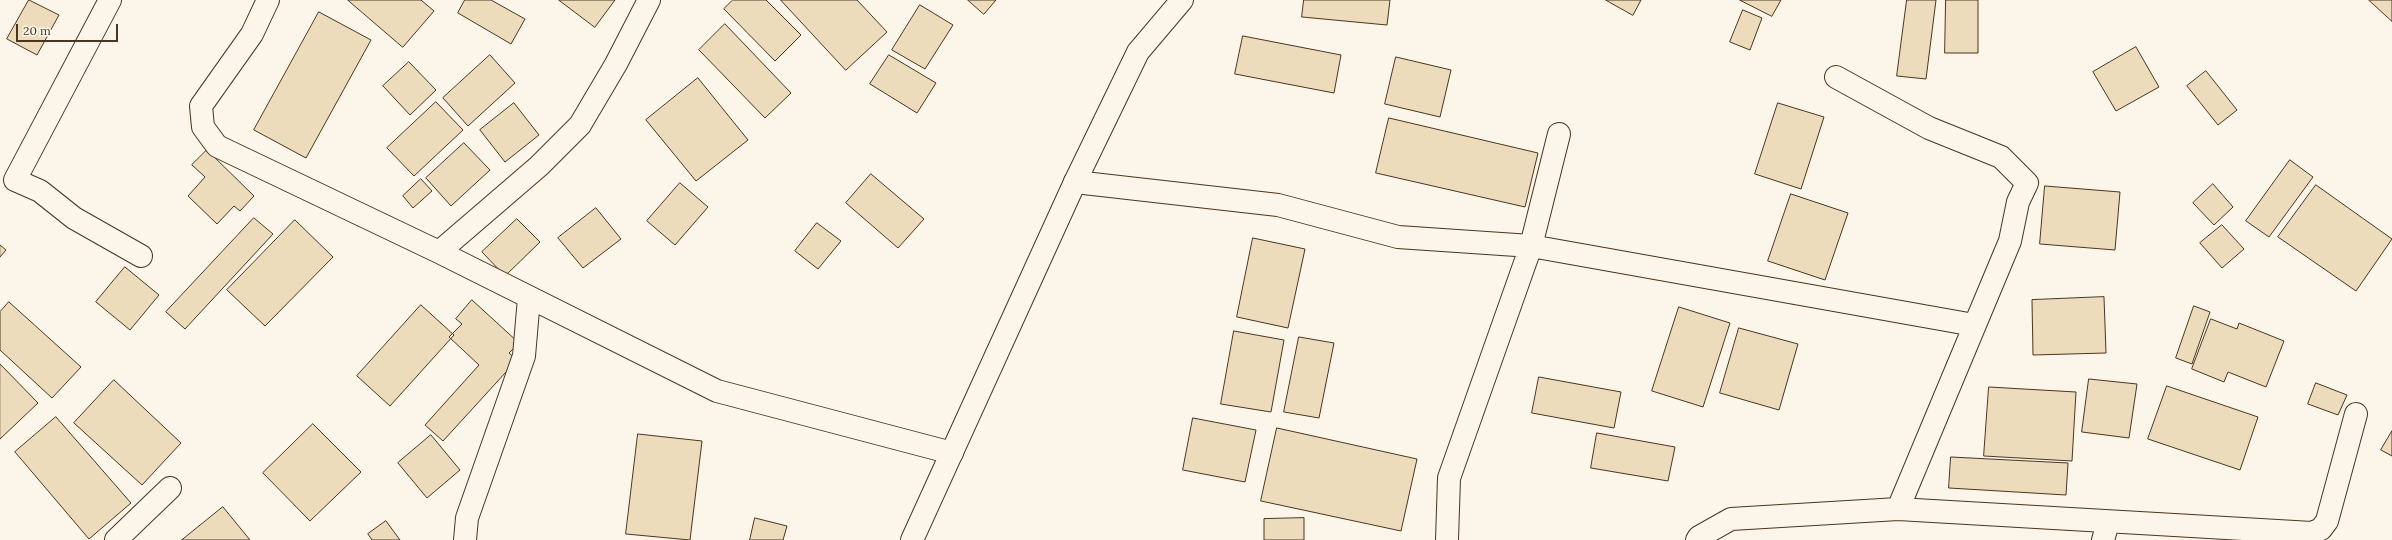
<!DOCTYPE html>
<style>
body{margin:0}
#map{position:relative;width:2392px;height:540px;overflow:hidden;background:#fbf6e9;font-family:Lora,serif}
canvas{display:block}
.scale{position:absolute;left:16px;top:24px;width:102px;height:18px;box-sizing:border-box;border:2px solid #4a3520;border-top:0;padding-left:5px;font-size:12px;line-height:14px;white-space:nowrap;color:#4a3520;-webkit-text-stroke:3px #fbf6e9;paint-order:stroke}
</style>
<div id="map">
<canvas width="2392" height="540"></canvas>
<div class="scale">20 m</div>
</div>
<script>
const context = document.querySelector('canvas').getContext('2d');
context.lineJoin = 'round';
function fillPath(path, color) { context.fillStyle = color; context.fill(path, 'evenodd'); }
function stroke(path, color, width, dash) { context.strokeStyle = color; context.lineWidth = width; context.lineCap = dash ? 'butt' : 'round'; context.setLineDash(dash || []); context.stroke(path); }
const building = new Path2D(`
 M29,0l30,15 -22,40 -30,-16z
 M348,0h73l13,11 -31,36z
 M465,0h26l34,19 -14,25 -53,-31z
 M559,0h56l-20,27z
 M733,0h33l35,35 -26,26 -51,-52z
 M781,0h76l30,32 -41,38z
 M968,0h28l-12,14z
 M1304,0h86l-3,25 -85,-8z
 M1606,0h35l-8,15z
 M1740,0h41l-9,16z
 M1907,0h29l-10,79 -29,-3z
 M1946,0h32v53h-33z
 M2369,0h23v21z
 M920,5l33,20 -28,44 -33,-19z
 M1743,10l19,8 -12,32 -20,-8z
 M319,12l52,28 -65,118 -52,-28z
 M725,24l66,69 -26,25 -66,-68z
 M1243,36l98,19 -7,38 -99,-19z
 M2136,47l23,40 -43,24 -23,-39z
 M490,55l25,28 -47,43 -25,-28z
 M889,55l47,28 -19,30 -47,-29z
 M1396,57l55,13 -11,47 -55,-13z
 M409,62l27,28 -26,25 -27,-29z
 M2206,71l31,39 -19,15 -31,-39z
 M698,78l50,62 -52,41 -50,-61z
 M436,102l27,28 -49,46 -27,-28z
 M514,103l25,32 -34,27 -25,-32z
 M1778,103l46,14 -23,72 -46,-15z
 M1389,118l149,35 -13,54 -149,-34z
 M464,143l26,27 -39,36 -25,-28z
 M207,150l47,46 -14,15 -6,-5 -17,18 -29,-28 17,-19 -13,-12z
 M2290,160l23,17 -44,60 -23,-16z
 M871,174l53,45 -26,29 -52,-45z
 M421,179l11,12 -19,17 -10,-12z
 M680,183l28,24 -33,38 -28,-24z
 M2213,184l20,23 -19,18 -21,-22z
 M2316,185l76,54 -36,52 -78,-54z
 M2045,186l75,6 -5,58 -75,-6z
 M1791,194l57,19 -23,67 -57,-19z
 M596,208l25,31 -38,29 -25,-30z
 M254,218l19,16 -88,95 -19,-17z
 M517,219l23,23 -35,34 -23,-24z
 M295,220l38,37 -68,69 -38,-36z
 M817,223l24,18 -23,28 -23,-18z
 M2222,225l22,24 -22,19 -22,-25z
 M1253,238l52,11 -17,79 -51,-11z
 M0,245l6,5 -6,7z
 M125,267l34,28 -29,35 -34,-28z
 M2104,297l2,56 -73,2 -1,-55z
 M472,300l47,43 -10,10 8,7 -74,81 -18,-16 54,-60 -30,-28 13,-13 -6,-5z
 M9,302l72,65 -29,31 -52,-48v-38z
 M421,305l33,30 -64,71 -33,-30z
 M2194,306l16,6 -18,52 -16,-6z
 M1679,307l51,16 -27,84 -51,-16z
 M2211,319l26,10 2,-6 45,18 -18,46 -38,-15 -4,10 -32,-13z
 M1739,328l59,16 -19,66 -59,-17z
 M1234,331l50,9 -13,72 -50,-8z
 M1299,337l35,6 -15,75 -35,-6z
 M0,364l38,39 -38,36z
 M1539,377l82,15 -7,36 -82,-15z
 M2089,379l48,5 -8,54 -47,-6z
 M114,380l67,63 -39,42 -68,-62z
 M2316,383l31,12 -9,20 -30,-11z
 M2167,386l91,31 -18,53 -92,-31z
 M1989,387l87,5 -4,69 -88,-5z
 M56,417l75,86 -42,36 -74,-87z
 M1193,418l63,12 -11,52 -62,-12z
 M313,424l48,48 -51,49 -47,-48z
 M1277,428l140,31 -16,72 -140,-30z
 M2392,431v25l-11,-6z
 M1597,433l78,14 -7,34 -77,-13z
 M638,434l64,7 -12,99 -64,-6z
 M431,435l29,35 -33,28 -29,-35z
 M1951,457l117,6 -2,32 -117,-7z
 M223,507l27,33h-68z
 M755,518l32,8 -4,14h-33z
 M1304,518v22h-40v-21z
 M386,521l14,19h-28l-4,-6z`);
fillPath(building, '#ecdcbc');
stroke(building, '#4a3520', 1);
const street = new Path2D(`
 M110,0l-95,180 25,11 34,27 67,38
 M268,0l-16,34 -51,72 2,21 14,19 222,106 278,139 235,62
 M1836,77l93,51 72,29 26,26 -9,19 -8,39 -112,268
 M1075,182l203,23 120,32 133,9 443,79
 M439,252l100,-86 41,-41 36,-61 33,-64
 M116,540l54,-52
 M465,540l2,-22 57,-162 5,-58
 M1447,540l2,-62 82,-232 28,-112
 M1697,540l2,-3 32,-18 167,-10 414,24 9,-4 6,-8 29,-107
 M2103,540l5,-17`);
const secondary = new Path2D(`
 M912,540l163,-358 63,-130 44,-52`);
stroke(street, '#4a3520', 24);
stroke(secondary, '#4a3520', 24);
stroke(street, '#fbf6e9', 22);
stroke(secondary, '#fbf6e9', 22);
</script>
